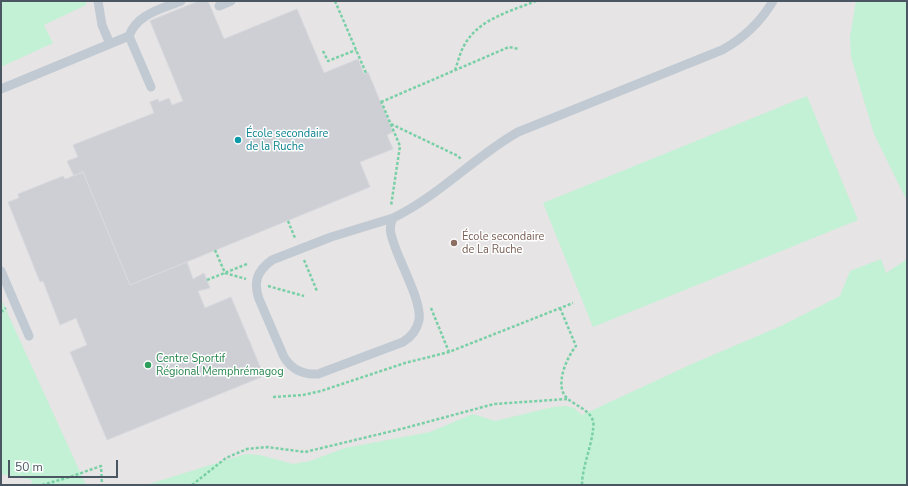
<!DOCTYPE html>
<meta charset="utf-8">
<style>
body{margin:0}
#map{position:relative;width:908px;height:486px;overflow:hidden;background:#f5f3f3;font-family:"Nunito Sans",sans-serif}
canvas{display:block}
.frame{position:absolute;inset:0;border:2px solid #4a5661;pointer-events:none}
.scale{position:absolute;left:8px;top:460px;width:110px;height:18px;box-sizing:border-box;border:2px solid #4a5661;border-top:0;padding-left:5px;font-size:12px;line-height:14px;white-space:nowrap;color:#4a5661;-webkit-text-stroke:3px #fff;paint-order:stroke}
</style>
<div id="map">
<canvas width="908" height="486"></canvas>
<div class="frame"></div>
<div class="scale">50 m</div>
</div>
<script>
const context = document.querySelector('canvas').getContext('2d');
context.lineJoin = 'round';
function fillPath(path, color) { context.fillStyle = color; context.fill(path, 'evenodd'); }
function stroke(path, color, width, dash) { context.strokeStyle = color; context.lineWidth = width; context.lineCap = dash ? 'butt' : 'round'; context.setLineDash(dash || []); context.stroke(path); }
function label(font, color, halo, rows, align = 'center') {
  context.font = font + ' "Nunito Sans",sans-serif'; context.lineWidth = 3; context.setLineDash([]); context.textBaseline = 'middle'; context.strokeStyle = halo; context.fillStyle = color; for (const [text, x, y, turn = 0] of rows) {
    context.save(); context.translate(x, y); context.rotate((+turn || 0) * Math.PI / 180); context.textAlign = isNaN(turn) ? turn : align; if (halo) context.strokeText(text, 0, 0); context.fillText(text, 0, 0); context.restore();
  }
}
fillPath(new Path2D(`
 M1,1h906v484h-906z`), '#e6e4e5');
fillPath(new Path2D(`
 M1,1h85v4l-42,20 9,18 -52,24z
 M856,1h51v200l-33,-67 -23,-77 -1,-20z
 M807,96l51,124 -265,107 -50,-124z
 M881,259l5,14 21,-14v226h-761l100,-31 14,1 33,9 17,-3 35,-13 85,-16 43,-18 22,7 58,-14 13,-1 8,2 8,7 112,-52 87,-37 59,-30 10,-25z
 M1,299l85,186h-55l1,-5 -31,-6z`), '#c3f1d5');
const building = new Path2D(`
 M199,1h9l16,38 73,-30 27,64 34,-14 6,15 4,-2 25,60 -6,3 6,14 -33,13 10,25 -240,98 -47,-113 -9,4 -7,-15 11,-4 -5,-12 81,-32 -4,-11 8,-3 1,3 10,-4 3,7 11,-4 -33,-80z
 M83,172l47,113 57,-23 6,17 11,-6 6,15 -12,3 7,17 26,-11 33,79 -157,64 -37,-88 17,-7 -11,-27 -16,7 -17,-44 -3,1 -32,-80 11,-4 -1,-4 45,-18 2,3z`);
fillPath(building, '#cdcfd5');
stroke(building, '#d7d9de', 1);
stroke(new Path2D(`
 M335,1l31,72
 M323,51l5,10 28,-11
 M455,70c3,-8 5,-18 10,-26 14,-25 46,-33 71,-43
 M381,101l19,45 -9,60
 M381,102l128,-55 10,2
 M391,124l67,32 3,3
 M288,221l7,17
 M215,250l10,23 21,6
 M304,260l13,31
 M207,280l40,-16
 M268,286l36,10
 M431,308l18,44
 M560,308l16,38c-9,11 -23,41 -8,53 8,7 22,11 25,22 1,3 0,7 0,9 -2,18 -11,38 -11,55
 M1,312l5,-4
 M273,397l30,-2 18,-4 84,-28 44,-11 124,-49
 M42,485l28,-8 31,-11 1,19
 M192,485l34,-27 21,-9 20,-2 38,5 100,-24 89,-24 73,-5`), '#7ad0a6', 2.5, [3, 2]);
stroke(new Path2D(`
 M98,1l4,24 8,19
 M219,6l12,-5
 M129,36c8,-22 32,-27 52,-35
 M1,89l128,-53 22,51
 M393,218c-5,10 -2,17 1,26 6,19 28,58 25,76 -2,10 -8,17 -16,22l-85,32c-15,1 -26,-4 -34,-17l-25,-58c-6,-17 -2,-28 13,-39l59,-23z
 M393,218c46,-22 81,-61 125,-86l204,-82c22,-12 38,-27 51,-49
 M1,271l28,65`), '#c1cad2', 9);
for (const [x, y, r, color] of [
 [238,140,4,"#0f9aa8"],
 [454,243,4,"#8d6e63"],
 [148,365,4,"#2e9e5b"]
]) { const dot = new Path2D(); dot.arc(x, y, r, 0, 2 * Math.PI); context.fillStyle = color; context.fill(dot); stroke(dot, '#fff', 1.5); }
label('11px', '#0d838f', '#fff', [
 ["École secondaire",246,134],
 ["de la Ruche",246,147]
], 'left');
label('11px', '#785e54', '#fff', [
 ["École secondaire",462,237],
 ["de La Ruche",462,250]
], 'left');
label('11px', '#27864d', '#fff', [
 ["Centre Sportif",156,359],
 ["Régional Memphrémagog",156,372]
], 'left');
</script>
